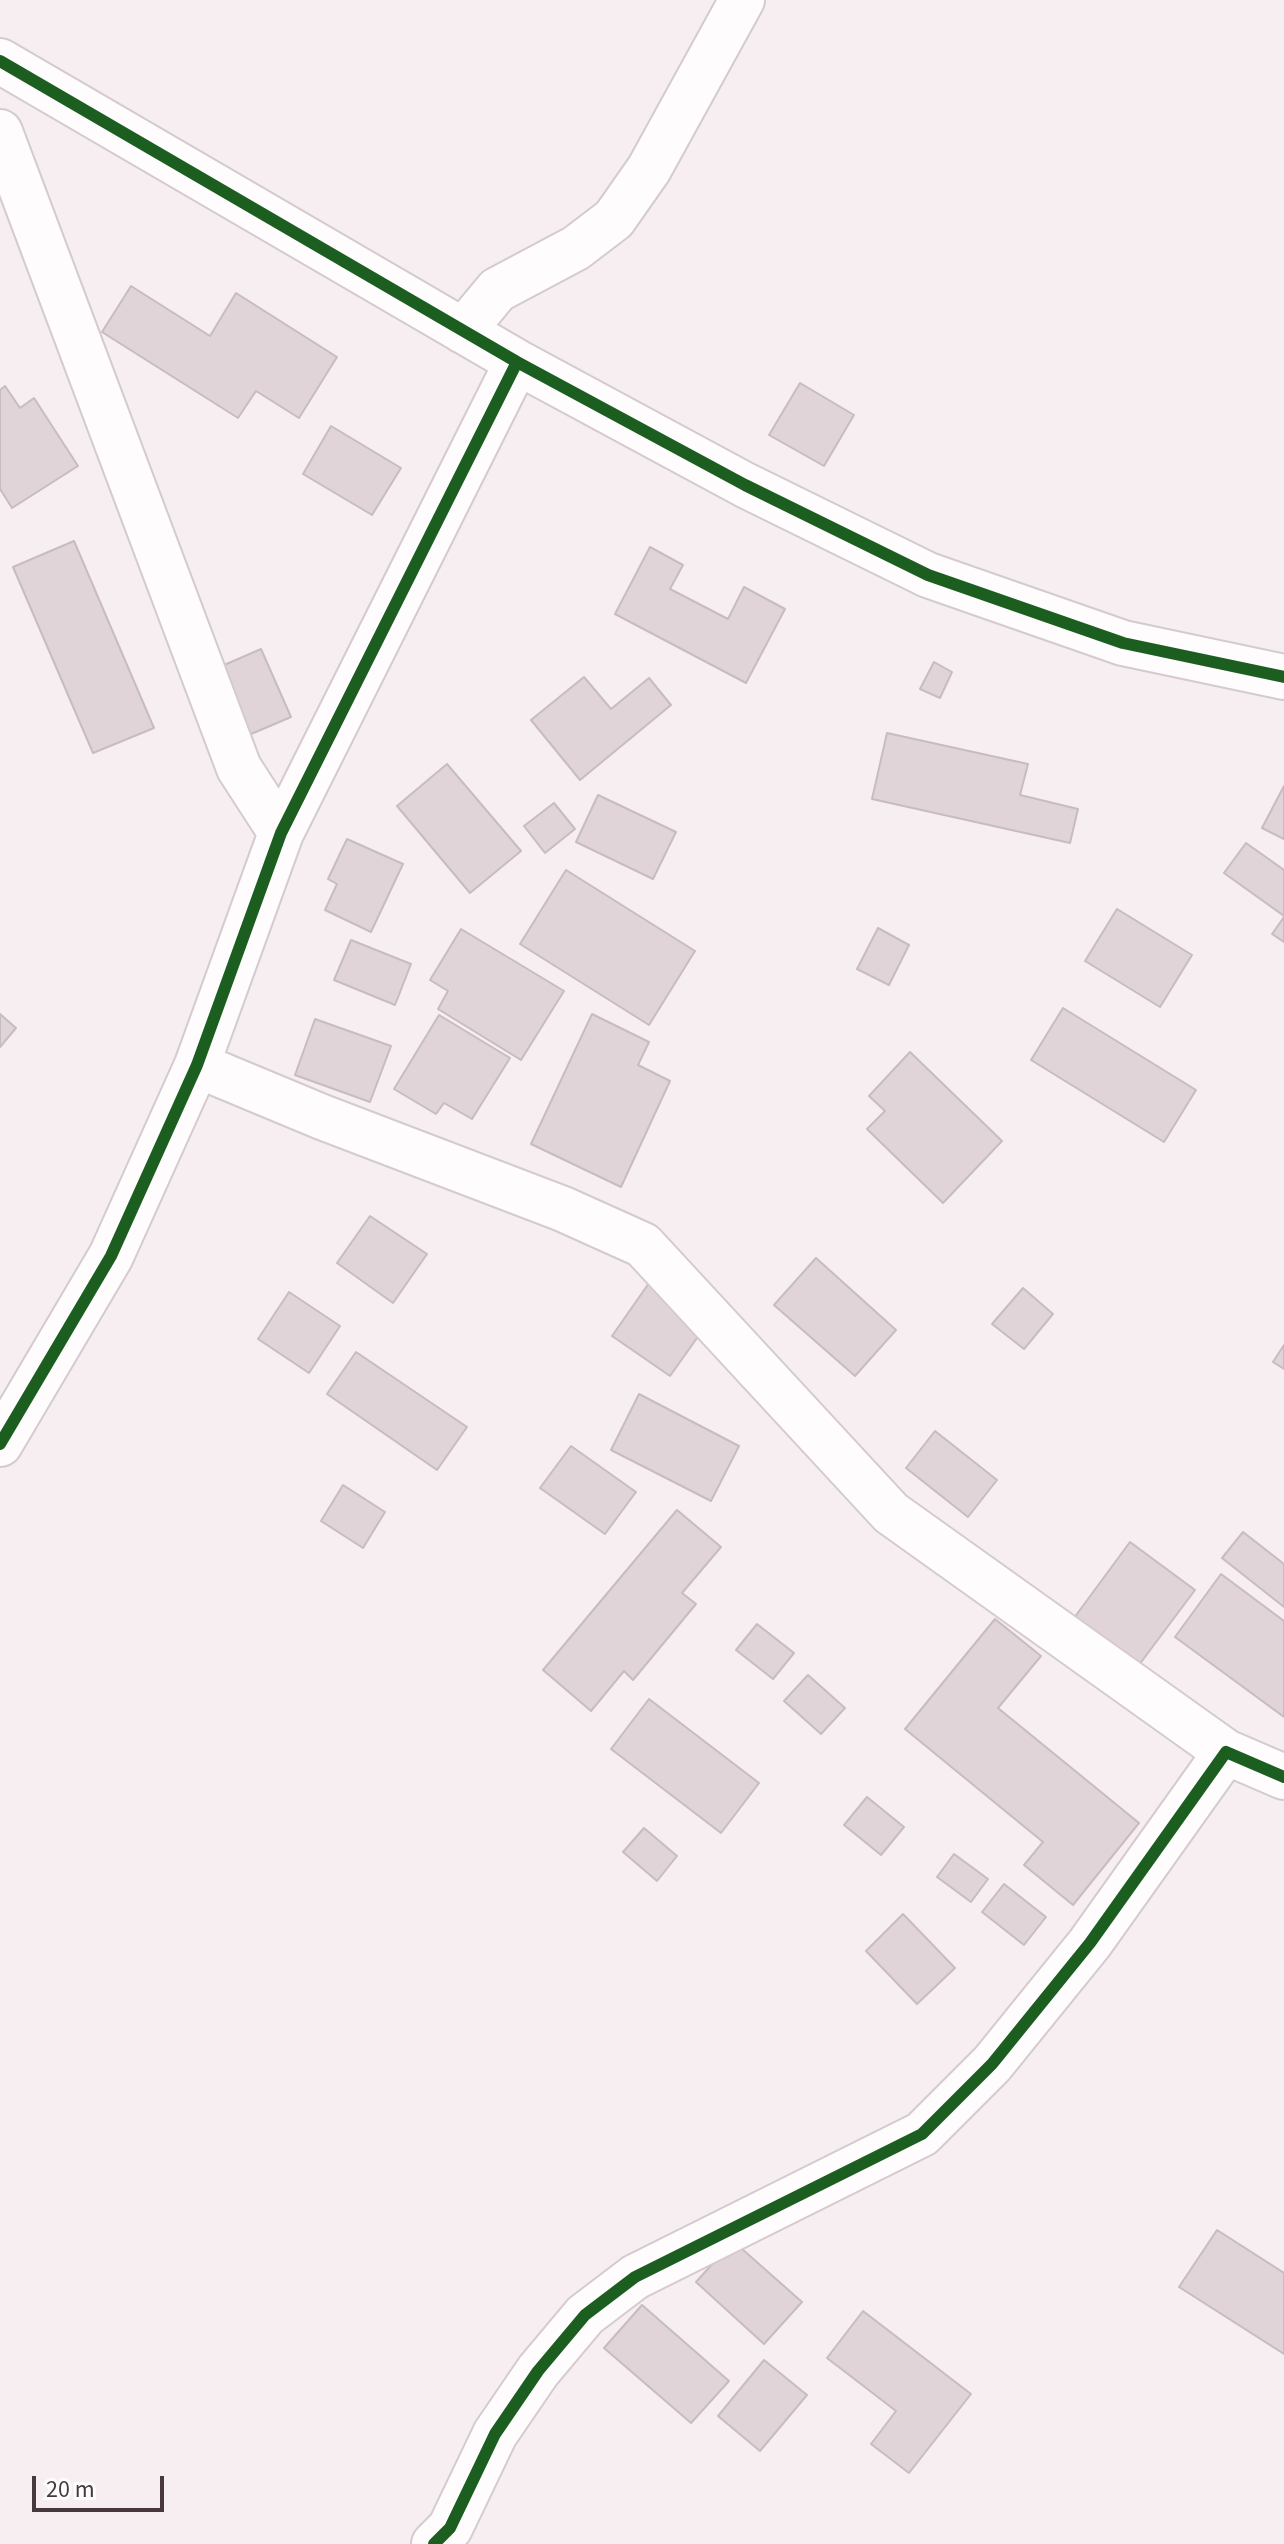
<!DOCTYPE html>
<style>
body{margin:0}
#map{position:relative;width:1284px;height:2544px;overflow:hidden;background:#f6eef0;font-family:"Source Sans 3",sans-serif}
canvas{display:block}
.scale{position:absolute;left:32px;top:2476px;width:132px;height:36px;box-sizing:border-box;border:4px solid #47383d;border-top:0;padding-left:10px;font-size:24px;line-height:28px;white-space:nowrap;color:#47383d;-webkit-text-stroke:6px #fcfcfc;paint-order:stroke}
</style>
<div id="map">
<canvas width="1284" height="2544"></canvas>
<div class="scale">20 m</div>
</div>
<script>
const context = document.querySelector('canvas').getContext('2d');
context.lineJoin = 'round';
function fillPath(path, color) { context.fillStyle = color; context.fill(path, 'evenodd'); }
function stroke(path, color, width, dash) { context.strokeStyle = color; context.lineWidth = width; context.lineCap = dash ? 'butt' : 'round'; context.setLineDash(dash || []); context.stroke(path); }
const building = new Path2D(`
 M131,286l79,50 26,-43 101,64 -38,61 -43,-27 -18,27 -136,-86z
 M800,383l54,32 -30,51 -55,-31z
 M5,386l15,22 14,-10 44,68 -66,42 -12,-19v-99z
 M331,426l70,42 -29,47 -69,-41z
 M74,541l80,187 -61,25 -80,-186z
 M650,547l33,18 -13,24 58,30 16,-32 41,22 -39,74 -131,-69z
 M261,649l30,68 -47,20 -29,-68z
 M934,662l18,10 -12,26 -20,-9z
 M584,677l27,32 38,-31 22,27 -91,75 -49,-60z
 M887,733l141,31 -8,31 58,14 -8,34 -198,-44z
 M447,764l74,87 -51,42 -73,-87z
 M1284,786v53l-22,-11z
 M598,795l78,37 -23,47 -77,-37z
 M554,803l21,26 -30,24 -21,-27z
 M347,839l56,25 -32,68 -46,-22 12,-26 -9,-5z
 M1246,843l38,27v46l-60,-43z
 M566,870l129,81 -46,74 -129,-81z
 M1117,909l75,46 -32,52 -75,-46z
 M1284,917v25l-12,-8z
 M878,928l31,17 -20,40 -32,-16z
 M461,929l103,62 -43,69 -83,-51 10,-18 -18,-11z
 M351,940l60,24 -16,41 -61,-25z
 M1063,1008l133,82 -32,52 -133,-82z
 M0,1014l16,14 -16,19z
 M592,1014l57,28 -11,23 32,16 -49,106 -90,-43z
 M439,1015l71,43 -38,61 -28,-16 -8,11 -42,-25z
 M315,1019l76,27 -21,56 -75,-27z
 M910,1052l92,89 -59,62 -76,-74 18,-18 -16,-15z
 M370,1216l57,38 -34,49 -56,-40z
 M816,1258l80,72 -41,46 -81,-71z
 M649,1283l58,41 -37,52 -58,-40z
 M1023,1288l30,26 -29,35 -32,-25z
 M289,1292l51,34 -31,47 -51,-34z
 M1284,1345v24l-11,-7z
 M356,1352l111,75 -30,43 -110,-76z
 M639,1394l100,52 -28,55 -100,-51z
 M935,1431l62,49 -29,37 -62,-49z
 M571,1446l65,46 -31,42 -65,-46z
 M343,1485l42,27 -22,36 -42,-27z
 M677,1510l44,37 -39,46 14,11 -63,76 -9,-9 -33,40 -48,-41z
 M1243,1532l41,32v43l-62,-49z
 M1130,1542l65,48 -56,75 -65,-47z
 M1221,1574l63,47v96l-109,-80z
 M995,1619l46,37 -43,52 141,115 -66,82 -49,-40 19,-23 -138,-113z
 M757,1624l37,29 -21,26 -37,-29z
 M808,1675l37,33 -24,26 -37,-33z
 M649,1699l110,84 -38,50 -110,-84z
 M867,1797l37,30 -23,28 -37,-30z
 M644,1828l33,28 -20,25 -34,-29z
 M954,1854l34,25 -17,23 -34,-25z
 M1004,1884l42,33 -22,28 -42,-33z
 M903,1914l52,54 -38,36 -51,-53z
 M1217,2230l67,43v81l-105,-67z
 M733,2241l69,61 -38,42 -68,-62z
 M642,2305l87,76 -38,42 -87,-75z
 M863,2311l108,83 -62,79 -38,-29 25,-33 -69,-53z
 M764,2360l43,35 -47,56 -42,-35z`);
fillPath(building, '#e1d4d8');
stroke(building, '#c7bcbf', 2);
const minor = new Path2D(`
 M0,61l517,301 228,123 183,90 195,68 161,34
 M0,132l239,636 42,65
 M463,331l34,-41 79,-42 38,-29 35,-50 93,-169
 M197,1065l125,52 241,92 80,36 248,268 335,239
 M0,1444l111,-188 86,-191 84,-232 236,-471
 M434,2544l16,-16 45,-94 43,-63 47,-56 50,-38 287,-143 70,-70 98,-121 136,-191 58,25`);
stroke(minor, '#d5cacd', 48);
stroke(minor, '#fefcfd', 44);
stroke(new Path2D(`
 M0,61l517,301 228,123 183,90 195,68 161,34
 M0,1444l111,-188 86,-191 84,-232 236,-471
 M434,2544l16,-16 45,-94 43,-63 47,-56 50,-38 287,-143 70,-70 98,-121 136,-191 58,25`), '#1b5e20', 12);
</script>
